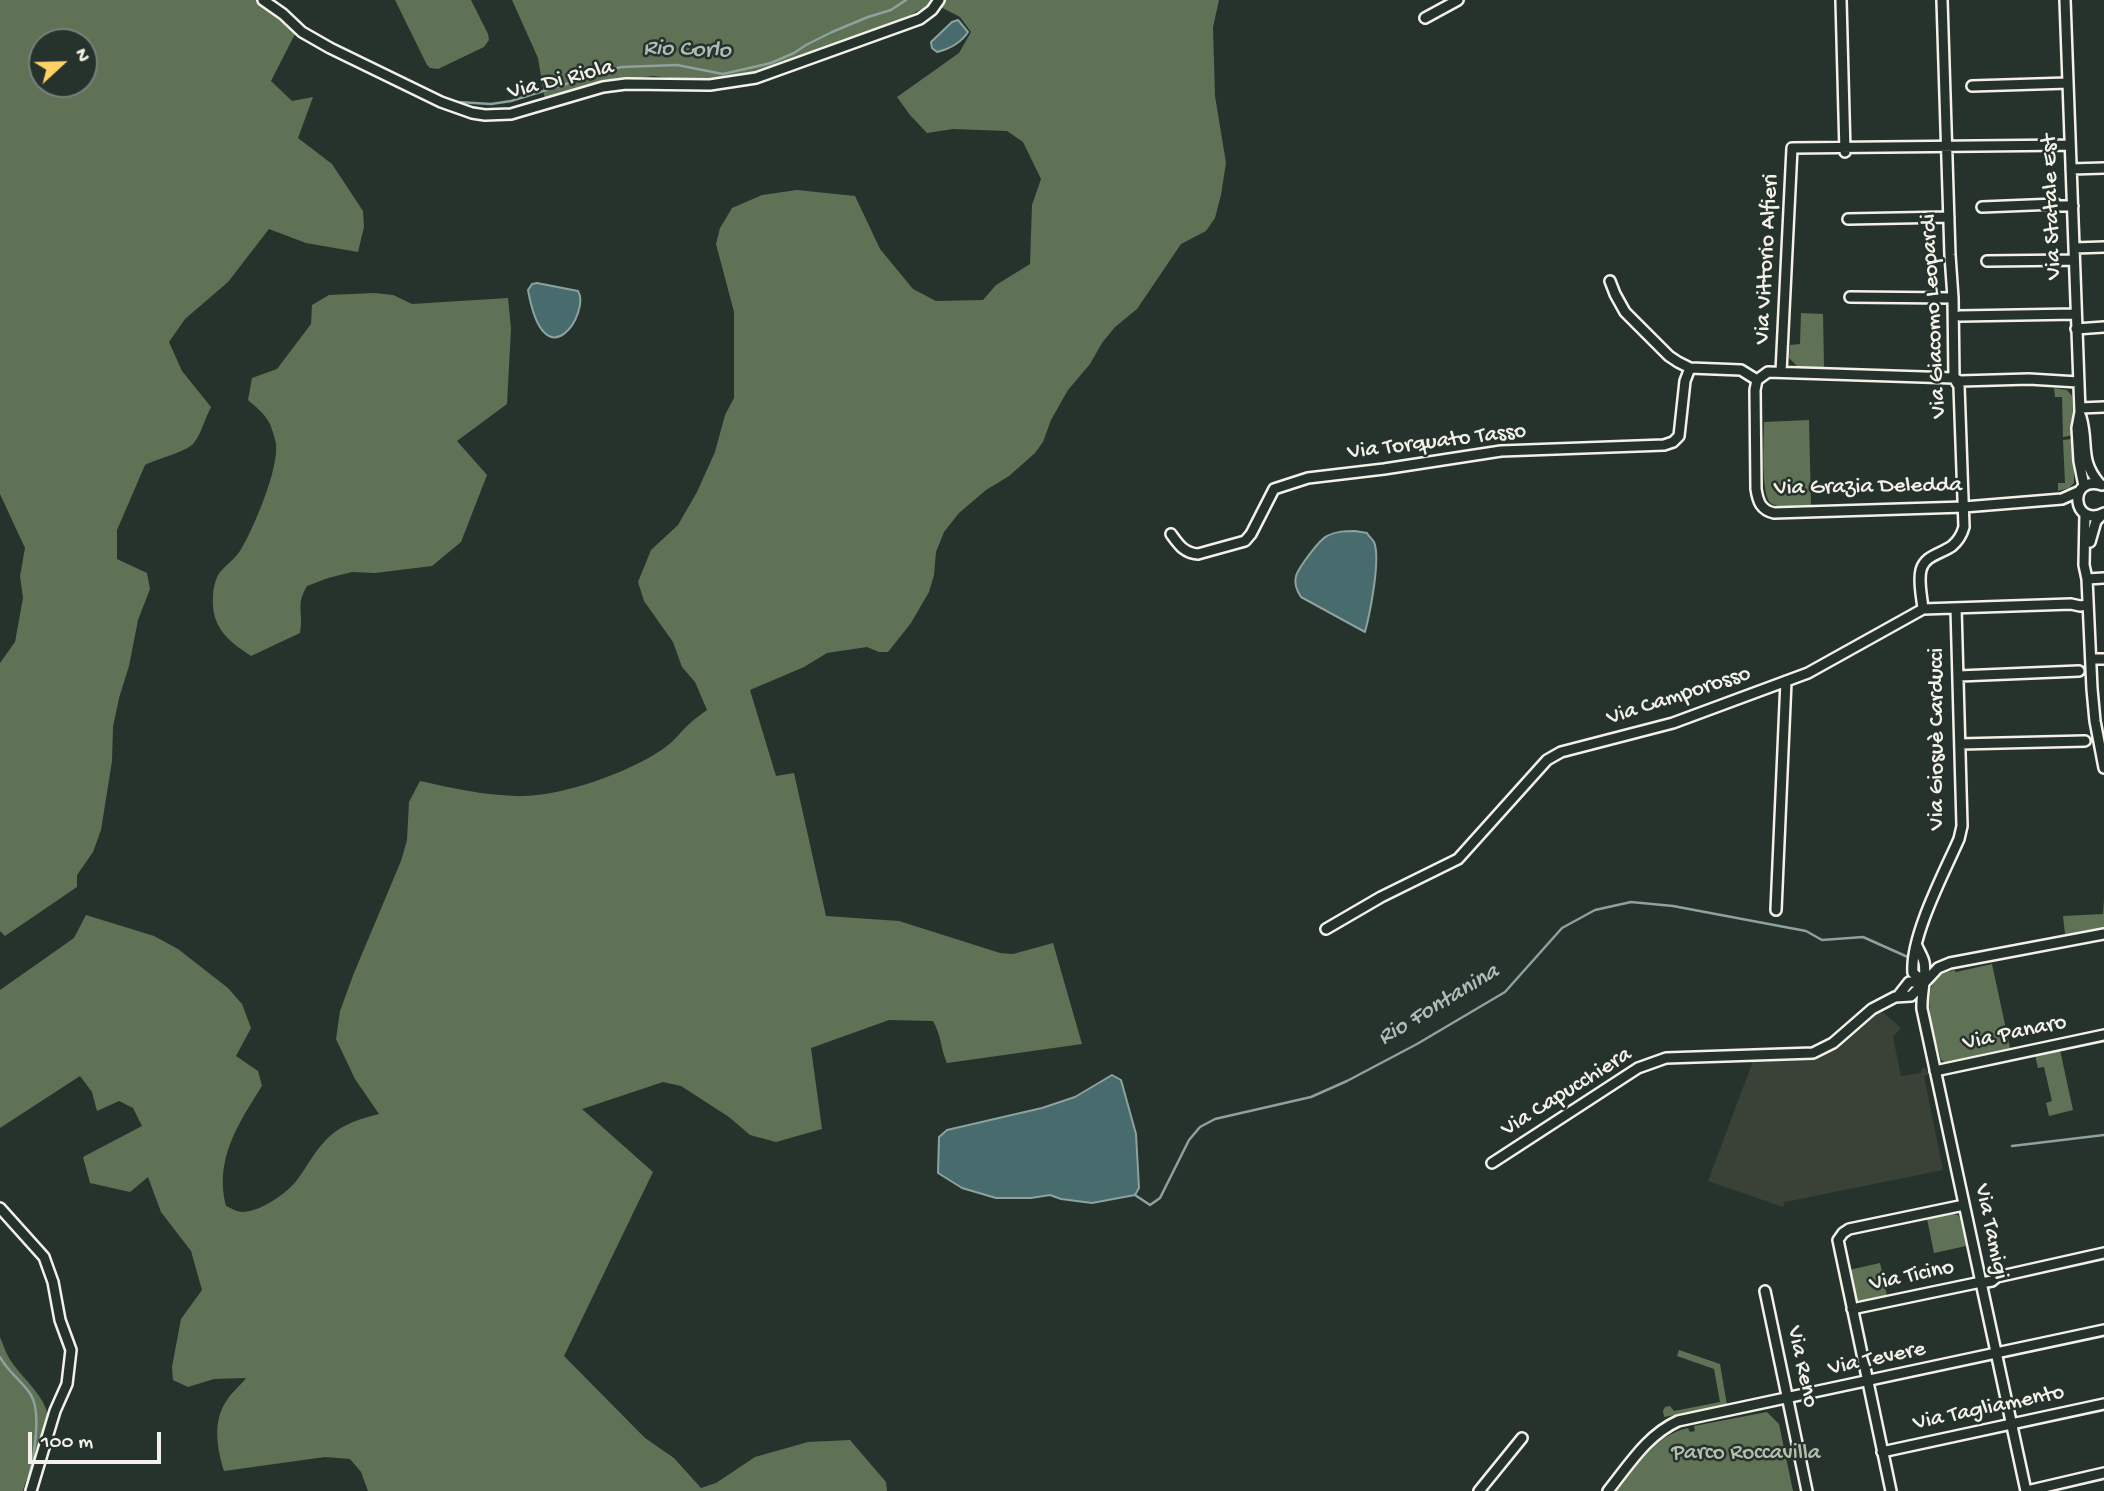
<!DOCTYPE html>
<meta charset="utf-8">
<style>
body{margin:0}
#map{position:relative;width:2104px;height:1491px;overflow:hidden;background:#26332d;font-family:"Gochi Hand",sans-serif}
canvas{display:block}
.north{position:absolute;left:28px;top:28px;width:70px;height:70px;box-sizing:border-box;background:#26332d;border:2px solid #787f78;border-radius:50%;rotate:68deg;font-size:19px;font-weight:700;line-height:28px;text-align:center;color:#f4f1e8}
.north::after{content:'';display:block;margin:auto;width:24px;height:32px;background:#ffd166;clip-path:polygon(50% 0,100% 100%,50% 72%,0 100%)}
.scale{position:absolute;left:28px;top:1432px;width:133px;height:32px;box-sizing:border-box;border:4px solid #f4f1e8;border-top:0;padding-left:9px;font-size:21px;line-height:24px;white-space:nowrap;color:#f4f1e8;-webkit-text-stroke:5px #26332d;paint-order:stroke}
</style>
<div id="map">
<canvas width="2104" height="1491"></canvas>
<div class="north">N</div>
<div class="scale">100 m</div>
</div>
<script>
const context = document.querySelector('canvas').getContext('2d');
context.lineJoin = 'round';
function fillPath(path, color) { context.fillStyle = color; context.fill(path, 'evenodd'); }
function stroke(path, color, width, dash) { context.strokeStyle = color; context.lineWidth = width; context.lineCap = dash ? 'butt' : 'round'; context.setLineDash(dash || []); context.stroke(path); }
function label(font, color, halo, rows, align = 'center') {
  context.font = font + ' "Gochi Hand",sans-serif'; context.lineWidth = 5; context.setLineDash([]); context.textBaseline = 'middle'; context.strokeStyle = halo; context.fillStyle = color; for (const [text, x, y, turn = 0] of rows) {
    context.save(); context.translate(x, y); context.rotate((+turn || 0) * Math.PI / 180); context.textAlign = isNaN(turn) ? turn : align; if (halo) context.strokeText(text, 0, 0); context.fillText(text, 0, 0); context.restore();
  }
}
fillPath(new Path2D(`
 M1879,1009l22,19 -8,9 8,39 20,-3 1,-4 4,-1 2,6 -4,2 19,94 -158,32 -2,5 -75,-26 45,-120 58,-2 8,-3 21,-11z`), '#3a4238');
fillPath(new Path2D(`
 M0,0h260l35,34 -24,47 21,20 21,-4 -15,41 34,26 31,47 1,16 -6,25 -52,-9 -37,-14 -41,53 -43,37 -16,23 13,29 29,36c-6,11 -10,28 -18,37 -8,8 -36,15 -48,21l-28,65v29l30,14 3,16 -12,31 -9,46 -10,32 -6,29 -1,34 -11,69 -8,22 -16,23v12l-72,49 -5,-5v-268l15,-21 8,-44 -3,-22 5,-28 -25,-54zM42,42h42v42h-42z
 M395,0h76l17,34 1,6 -5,7 -46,22 -8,-1 -3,-3z
 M512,0h707l-6,27 2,69 11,67 -5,32 -6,23 -9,13 -25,13 -44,65 -22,18 -13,16 -12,21 -22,26 -17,30 -8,22 -8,11 -26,23 -23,14 -27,23 -15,19 -8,20 -2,23 -5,17 -18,31 -23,29h-9l-12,-5 -40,6 -23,14 -54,23 26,86 18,-3 32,143 73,5 101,32 13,1 40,-11 29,101 -135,19c-7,-16 -5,-26 -14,-42l-44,-1 -78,28 11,81 -46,13 -26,-7 -21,-18 -48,-31 -18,-4 -81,27 71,63 -89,184 81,82 29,20 27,30 15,-5 39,-26 53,-15 42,-2 36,42 1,9h-519l-7,-19 -11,-13 -25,-2 -101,14c-7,-23 -12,-50 3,-71 5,-8 13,-14 19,-22l-32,1 -26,8 -15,-7 -1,-13 9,-48 21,-29 -11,-39 -30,-39 -13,-35 -18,15 -40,-9 -7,-26 59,-31 -9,-18 -14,-7 -22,10 -5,-19 -12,-16 -80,52v-138l74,-52 12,-23 68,21 24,13 50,39 14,16 9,24 -15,28 22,15 4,15c-24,38 -48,74 -36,120 5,2 11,6 16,6 18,0 44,-18 55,-32 12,-16 17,-29 33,-44 15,-13 30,-17 49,-22l-24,-35 -19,-40 4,-28 14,-38 47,-112 6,-21 2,-38 11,-21c31,7 63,14 96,15 42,2 112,-23 147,-47 9,-6 16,-15 23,-22 7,-7 14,-12 21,-17l-12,-28 -13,-15 -9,-25 -29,-41 -6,-19 13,-32 27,-25 19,-33 18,-40 10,-37 9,-17v-86l-18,-68 4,-16 12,-20 30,-13 35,-5 58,6 25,53 33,40 23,12 47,-1 13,-15 34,-21 2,-59 9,-26 -18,-37 -16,-11 -54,-2 -26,4 -17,-18 -13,-18 62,-44 12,-21 -11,-15 -27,-14 -41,22 -104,41 -59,13 -33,2 -43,-5 -21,3 -86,27 -8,-48z
 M374,293l19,2 19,9 96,-6 3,31 -4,75 -50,37 30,34 -26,67 -29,24 -57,7 -23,-1 -24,6 -21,8c-12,20 -3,26 -7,47l-49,23c-24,-16 -40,-29 -38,-60 0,-7 2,-15 5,-21 6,-9 16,-15 22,-24 13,-21 39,-82 36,-107 -1,-6 -4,-15 -6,-20 -5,-10 -14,-17 -22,-24l4,-22 25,-9 34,-45 1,-19 17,-10z
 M1801,313l22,1 1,54 -26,-1 -9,-9 1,-13 10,-1z
 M2054,388l13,2 5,6 2,39 -11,2 -1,-40h-7z
 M1809,420l2,85c-11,1 -29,4 -39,-1 -12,-6 -8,-67 -8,-82z
 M2072,439l2,2v42l-5,5 -11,3v-8h7l-2,-43z
 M2104,899v28l-39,7 -2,-18 40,-2z
 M1992,964l18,84 -65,14 -4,-2c-5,-22 -22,-66 -3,-83 4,-4 11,-5 16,-7l2,2z
 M2060,1050l13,60 -24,6 -3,-13 6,-2 -8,-34 -6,1 -3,-13z
 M1951,1214l7,1 2,4 6,27 -32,7 -7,-34z
 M1880,1263l7,33 -23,5 -8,-1 -7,-30z
 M0,1337c3,7 5,14 9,21 11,19 37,37 39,60 2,18 -20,53 -25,73h-23z
 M1679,1350l41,14 7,41 -63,12 -1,-6 2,-4 5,-1 4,5 46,-9 -6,-33 -37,-13z
 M1767,1412l12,12 14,67h-176c20,-25 38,-56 71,-63l2,4 5,-1 -1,-5z`), '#5f7255');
const water = new Path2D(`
 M958,20l10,12c-7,11 -19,17 -31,20l-5,-4 -1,-6 21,-20z
 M537,283l41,8c13,20 -33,94 -50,-1l4,-6z
 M1355,531l12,2c0,1 6,7 7,9 7,17 -4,71 -9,90l-64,-35c-4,-6 -7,-14 -5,-21 3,-9 23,-36 31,-40 9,-5 19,-5 28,-5z
 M1112,1075l9,5 15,54 3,54 -4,7 -43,8 -31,-4 -11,-4 -19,3h-35l-34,-10 -24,-15 1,-36 8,-7 95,-22 33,-11z`);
fillPath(water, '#486c6d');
stroke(water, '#8da19e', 2);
stroke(new Path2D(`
 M458,102l33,2 20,-3 110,-34 56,-2 46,9 48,-11 23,-10 12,-8 26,-13 36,-15 23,-7 15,-10
 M2012,1146l92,-11
 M1135,1195l15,10 10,-7 29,-58 11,-13 15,-8 96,-22 36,-16 70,-37 88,-52 57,-64 33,-18 36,-8 42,4 133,25 16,9 41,-3 47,21
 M0,1357c8,15 22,24 31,38 12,20 1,75 -6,96`), '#8da19e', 2.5);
const minor = new Path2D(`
 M263,0l20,14 19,18 28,16 111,54 31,11 13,2 26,-1 92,-27 23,-3 84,1 46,-7 164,-59 12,-9 7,-10
 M1841,0l4,152
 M2065,0l15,412 -3,16 2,33 5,25
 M1425,18l33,-18
 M1972,86l96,-3
 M2071,169l33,-1
 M1982,207l74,-3 1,2h16
 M1848,219l101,-2
 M2074,248l30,-1
 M1987,261l87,-1
 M1610,281l5,13 10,18 44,44 9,6 12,6 51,2 16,10
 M1850,297l103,1
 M1960,316l116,-2
 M2076,329l28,-2
 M1781,372l11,-224 278,-3
 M1757,380l-2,10 1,99c2,13 5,21 18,24l190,-6 98,-8 18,-8
 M1757,380l11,-8 186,6 6,3 69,-2 49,3
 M2080,408l24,-1
 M2081,417c8,28 -2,42 18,66
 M2102,485c-35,-11 -30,44 2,28
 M2085,514l-1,51 3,14 5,110 3,32 9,47
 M1171,534c8,11 13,19 27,20l47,-13 6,-7 23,-45 34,-11 76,-9 117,-18 163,-6 9,-3 6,-6 6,-55 5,-13
 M2090,542l6,-21 6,-6
 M2087,579l17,-1
 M1923,609c-1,-12 -5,-27 -2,-39 4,-15 20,-16 31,-24 6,-5 10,-12 12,-19l-5,-141 -5,-8 -1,-80 -3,-43 -8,-255
 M2091,659h13
 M1959,676l120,-5
 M1960,744l125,-3
 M1776,910l10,-229
 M1326,929l55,-32 77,-38 89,-99 14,-8 112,-29 135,-50 115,-64 148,-5 9,2 8,-1
 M1917,946c2,5 6,11 7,16 3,15 -3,31 -2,47l104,482
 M1925,982l-12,-9c-3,-36 31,-100 46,-134l3,-13 -6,-218
 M1925,982l13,-14 12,-5 154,-29
 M1935,1071l169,-36
 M1492,1163l146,-95 28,-10 147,-5 20,-10 39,-34 23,-12 16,-1 14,-14h-16l-11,14
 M0,1208l44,49 9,25 7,38 11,30 -4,34 -12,27 -24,80
 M1981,1283l11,-2 5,-4 107,-24
 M1765,1291l42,200
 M1852,1309l129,-27
 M1882,1452l222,-48
 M1479,1491l43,-53
 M1608,1491c21,-26 39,-56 70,-70l426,-91
 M1891,1491l-53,-251 5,-7 6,-4 115,-24
 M2027,1491l77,-18`);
stroke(minor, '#f4f1e8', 14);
stroke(minor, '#26332d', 9);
label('23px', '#f4f1e8', '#26332d', [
 ["Via Di Riola",561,81,-14],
 ["Via Statale Est",2053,207,-92],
 ["Via Vittorio Alfieri",1768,259,-87],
 ["Via Giacomo Leopardi",1935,316,-93],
 ["Via Torquato Tasso",1437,443,-7],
 ["Via Grazia Deledda",1868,488,-1],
 ["Via Camporosso",1679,697,-18],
 ["Via Giosuè Carducci",1938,739,-90],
 ["Via Panaro",2015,1034,-12],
 ["Via Capucchiera",1567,1093,-32],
 ["Via Tamigi",1990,1232,78],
 ["Via Ticino",1912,1277,-12],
 ["Via Tevere",1877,1360,-12],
 ["Via Reno",1801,1367,78],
 ["Via Tagliamento",1989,1409,-12]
]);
label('23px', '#b8bead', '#26332d', [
 ["Parco Roccavilla",1746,1454]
]);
label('italic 24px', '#afbcb7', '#26332d', [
 ["Rio Corlo",687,51,2],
 ["Rio Fontanina",1439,1006,-31]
]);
</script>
